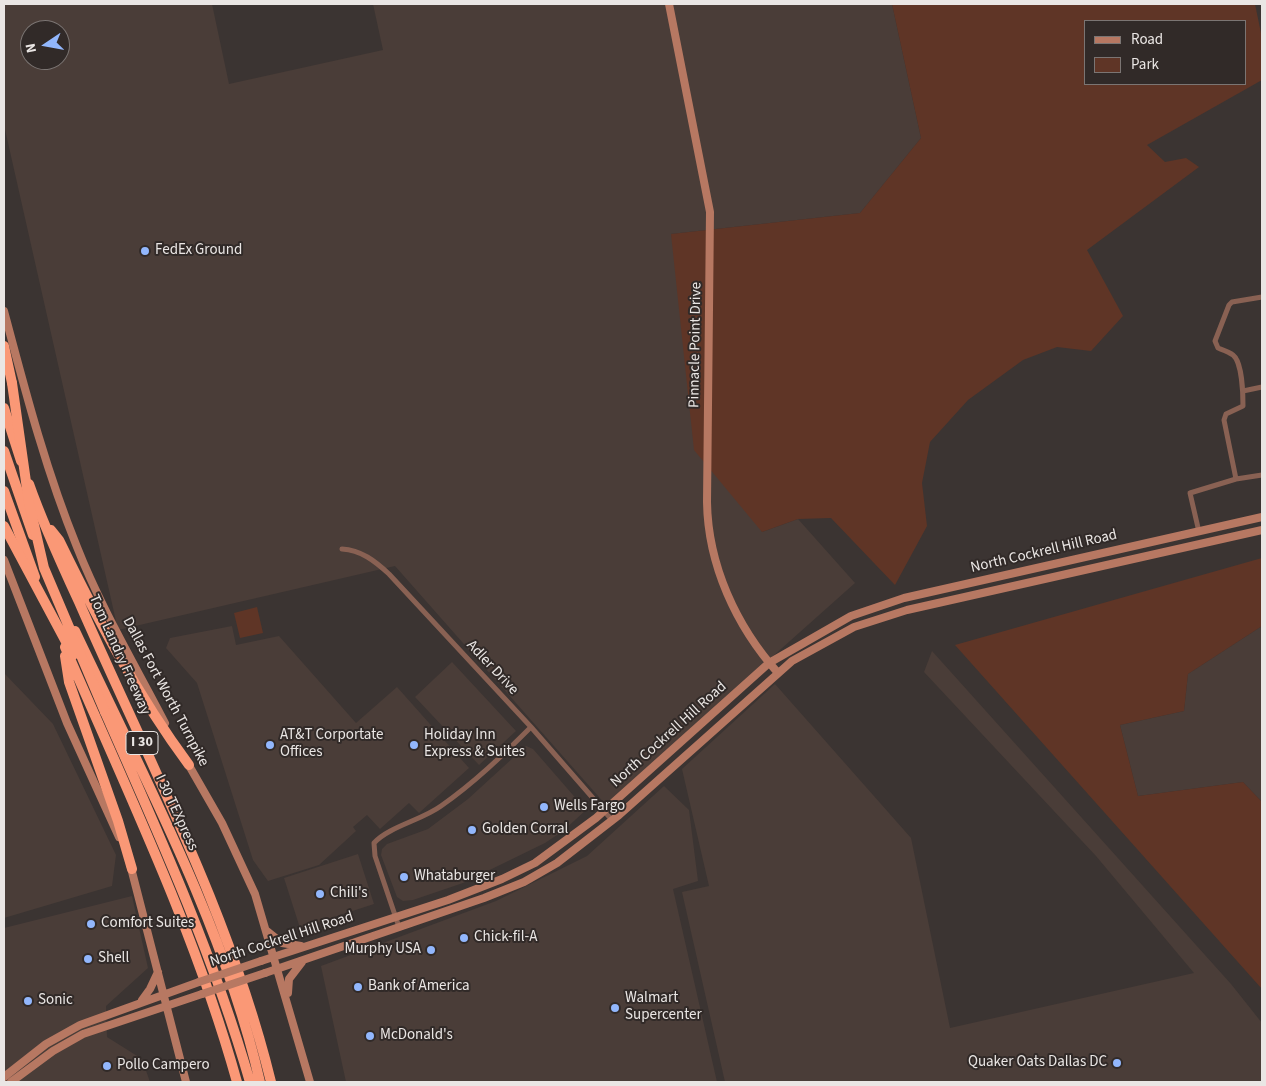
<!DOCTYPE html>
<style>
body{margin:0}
#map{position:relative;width:1266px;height:1086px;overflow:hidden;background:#3b3432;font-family:"Source Sans 3",sans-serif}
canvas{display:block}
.frame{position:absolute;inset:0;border:5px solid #eae6e4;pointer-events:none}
.legend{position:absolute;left:1084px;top:20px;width:162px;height:65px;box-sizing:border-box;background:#312a28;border:1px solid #7b7573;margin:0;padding:6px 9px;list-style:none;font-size:15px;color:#eae6e4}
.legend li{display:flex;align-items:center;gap:10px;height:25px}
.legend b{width:25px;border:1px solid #7b7573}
.north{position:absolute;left:20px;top:20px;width:50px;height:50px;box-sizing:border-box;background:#312a28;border:1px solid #7b7573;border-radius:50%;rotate:258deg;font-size:14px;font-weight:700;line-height:20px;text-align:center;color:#eae6e4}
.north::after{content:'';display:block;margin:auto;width:18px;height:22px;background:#92b7fd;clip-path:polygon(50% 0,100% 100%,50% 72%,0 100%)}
</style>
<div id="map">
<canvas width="1266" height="1086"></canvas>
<div class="frame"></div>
<ul class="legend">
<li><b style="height:6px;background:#b77862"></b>Road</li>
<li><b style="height:14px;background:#5f3526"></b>Park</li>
</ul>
<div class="north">N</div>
</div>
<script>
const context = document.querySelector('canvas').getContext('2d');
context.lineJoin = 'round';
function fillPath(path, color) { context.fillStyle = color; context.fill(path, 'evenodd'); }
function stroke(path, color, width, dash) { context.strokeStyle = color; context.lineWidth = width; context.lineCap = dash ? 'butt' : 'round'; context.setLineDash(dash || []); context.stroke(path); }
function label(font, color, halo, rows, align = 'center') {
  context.font = font + ' "Source Sans 3",sans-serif'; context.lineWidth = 4; context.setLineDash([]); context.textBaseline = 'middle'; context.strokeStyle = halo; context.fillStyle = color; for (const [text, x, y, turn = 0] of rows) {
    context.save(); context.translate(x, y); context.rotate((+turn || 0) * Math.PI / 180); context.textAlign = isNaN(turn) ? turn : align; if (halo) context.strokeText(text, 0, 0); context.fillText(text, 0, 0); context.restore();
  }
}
fillPath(new Path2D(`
 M4,4h208l17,80 154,-34 -10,-46h519l29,134 -61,75 -189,21 91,298 36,-13 57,64 -249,222 -211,-239 -277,64 -114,-505zM30,30h30v30h-30z
 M232,626l4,19 43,-9 77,87 41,-36 72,81 -50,45 -10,-10 -29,26 -13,-14 -14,12 3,4 -37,34 -51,16 -15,-21 -56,-177 -31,-35 4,-10z
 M1262,626v176l-19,-20 -105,14 -18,-71 64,-14 4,-37z
 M932,651l299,333 31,39v59h-537l-43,-190 27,-6 -27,-117 93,-85 136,154 39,190 244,-55 -98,-117 -172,-184z
 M452,662l64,69 -37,34 -64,-68z
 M4,673l49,51 63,131 -4,31 -108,32z
 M526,746l7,3 53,61 -23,21 -18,12 -82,40 -50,17 -10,1 -6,-4 -16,-42 1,-6 5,-5 41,-15 40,-30z
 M664,786l25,24 9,71 -25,8 44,193h-371l-25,-116 175,-65 91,-45z
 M358,854l16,50 -74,24 -16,-50z
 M132,896l16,72 -42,38 1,31 35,22 8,23h-146v-154z`), '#4a3d38');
fillPath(new Path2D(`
 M892,4h363l7,34v42l-115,65 18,17 21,-4 13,9 -112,83 36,66 -32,35 -34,-4 -34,13 -55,40 -38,42 -8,41 5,43 -32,59 -64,-67 -33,1 -36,13 -68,-82 -23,-216 189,-21 61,-75zM1085,21h160v63h-160z
 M1262,558v68l-74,48 -4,37 -64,14 18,71 105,-14 19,20v187l-307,-344z
 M257,607l6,26 -23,5 -6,-25z`), '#5f3526');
stroke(new Path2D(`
 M1243,391l19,-4
 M1236,479l-12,-59 2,-6 17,-8c0,-12 -1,-44 -10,-51 -4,-3 -10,-5 -15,-7l-3,-7 14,-36 3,-3 30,-5
 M1199,532l-9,-39 46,-14 26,-4
 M342,549c19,1 33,12 47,25l142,153 81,93
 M399,927l-24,-71 -1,-13c14,-16 48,-23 67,-37 33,-23 62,-51 90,-79`), '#896153', 5);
stroke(new Path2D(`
 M669,4l41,208 -3,290c1,63 29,124 71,171
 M4,311c21,79 42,160 73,236 24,61 58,118 88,176
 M4,560l63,163 52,114
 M187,762l35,61 33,71 55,188
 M130,864l56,218
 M267,931l15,12 19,3
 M261,961l187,-61 54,-21 33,-16 61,-45 173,-155 82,-47 53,-18 358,-81
 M265,973l219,-75 40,-16 33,-19 62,-48 173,-154 62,-34 53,-17 355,-80
 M288,993l1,-14 13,-17
 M142,1000l8,-11 8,-17
 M4,1077l42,-33 34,-19 119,-43
 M11,1082l42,-31 30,-17 119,-40`), '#b77862', 8);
stroke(new Path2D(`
 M4,346l8,37
 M4,408l17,53
 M4,451l29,84
 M29,484c14,40 32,79 50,118 69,158 151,312 192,480
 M4,491l31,86
 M51,530l8,10c38,78 78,155 130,225
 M75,631c67,142 150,297 185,451
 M65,647c62,144 130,284 172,435
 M65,656l4,26 49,139 14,48
 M105,712c54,122 108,242 145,370`), '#fa9876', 10);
stroke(new Path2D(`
 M199,982l62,-21
 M202,994l63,-21`), '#b77862', 8);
stroke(new Path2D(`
 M12,383l17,120 15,65 61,144
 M4,526l69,129`), '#fa9876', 10);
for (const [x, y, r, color] of [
 [145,251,5,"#92b7fd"],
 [270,745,5,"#92b7fd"],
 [414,745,5,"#92b7fd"],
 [544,807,5,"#92b7fd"],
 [472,830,5,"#92b7fd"],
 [404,877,5,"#92b7fd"],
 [320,894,5,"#92b7fd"],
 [91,924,5,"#92b7fd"],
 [464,938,5,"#92b7fd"],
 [431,950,5,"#92b7fd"],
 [88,959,5,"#92b7fd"],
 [358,987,5,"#92b7fd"],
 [28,1001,5,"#92b7fd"],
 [615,1008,5,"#92b7fd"],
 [370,1036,5,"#92b7fd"],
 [1117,1063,5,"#92b7fd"],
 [107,1066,5,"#92b7fd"]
]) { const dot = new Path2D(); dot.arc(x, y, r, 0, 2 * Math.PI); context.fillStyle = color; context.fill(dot); stroke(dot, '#312a28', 2); }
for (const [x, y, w] of [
 [142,743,32]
]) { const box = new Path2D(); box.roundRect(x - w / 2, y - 11.5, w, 23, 4); context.fillStyle = '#312a28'; context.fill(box); stroke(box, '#eae6e4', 1); }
label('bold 14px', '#eae6e4', null, [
 ["I 30",142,743]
]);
label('15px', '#eae6e4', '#312a28', [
 ["FedEx Ground",155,251],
 ["AT&T Corportate",280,736],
 ["Offices",280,753],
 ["Holiday Inn",424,736],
 ["Express & Suites",424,753],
 ["Wells Fargo",554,807],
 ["Golden Corral",482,830],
 ["Whataburger",414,877],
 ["Chili's",330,894],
 ["Comfort Suites",101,924],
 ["Chick-fil-A",474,938],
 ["Murphy USA",421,950,"right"],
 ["Shell",98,959],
 ["Bank of America",368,987],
 ["Walmart",625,999],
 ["Supercenter",625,1016],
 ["Sonic",38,1001],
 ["McDonald's",380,1036],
 ["Quaker Oats Dallas DC",1107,1063,"right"],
 ["Pollo Campero",117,1066]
], 'left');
label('15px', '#eae6e4', '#312a28', [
 ["Pinnacle Point Drive",696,345,-89],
 ["North Cockrell Hill Road",1044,552,-13],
 ["Tom Landry Freeway",119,655,66],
 ["Adler Drive",492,668,47],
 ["Dallas Fort Worth Turnpike",165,692,62],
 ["North Cockrell Hill Road",669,735,-42],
 ["I 30 TEXpress",176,813,65],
 ["North Cockrell Hill Road",282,940,-18]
]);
</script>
